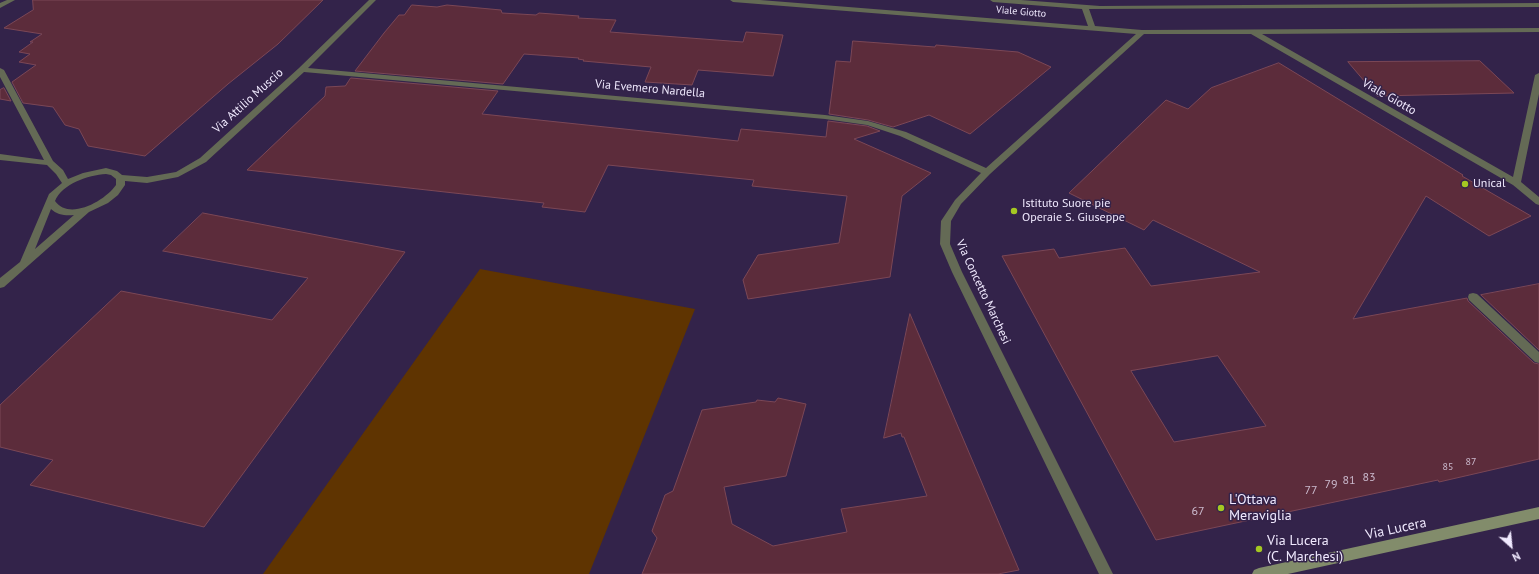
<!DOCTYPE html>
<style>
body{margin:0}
#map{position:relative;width:1539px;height:574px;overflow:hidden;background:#33234a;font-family:"PT Sans",sans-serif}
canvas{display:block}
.north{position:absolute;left:1491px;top:526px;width:40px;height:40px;-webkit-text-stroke:3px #33234a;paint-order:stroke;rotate:153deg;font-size:11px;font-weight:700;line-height:16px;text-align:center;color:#f0e9fe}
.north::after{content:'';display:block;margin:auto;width:14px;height:18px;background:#f0e9fe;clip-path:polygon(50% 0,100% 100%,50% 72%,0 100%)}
</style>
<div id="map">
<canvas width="1539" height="574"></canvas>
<div class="north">N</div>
</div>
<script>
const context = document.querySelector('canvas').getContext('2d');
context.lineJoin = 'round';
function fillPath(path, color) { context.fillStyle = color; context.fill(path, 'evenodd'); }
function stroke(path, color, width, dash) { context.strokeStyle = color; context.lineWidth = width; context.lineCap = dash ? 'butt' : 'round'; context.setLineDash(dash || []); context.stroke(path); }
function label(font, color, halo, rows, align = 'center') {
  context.font = font + ' "PT Sans",sans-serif'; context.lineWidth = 3; context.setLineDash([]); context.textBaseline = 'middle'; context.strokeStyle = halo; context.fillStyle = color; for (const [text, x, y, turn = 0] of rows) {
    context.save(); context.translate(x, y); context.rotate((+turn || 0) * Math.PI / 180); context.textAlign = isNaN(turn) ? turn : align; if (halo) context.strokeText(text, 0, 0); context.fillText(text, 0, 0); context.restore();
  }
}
fillPath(new Path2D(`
 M480,269l215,40 -106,265h-326z`), '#5f3401');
const building = new Path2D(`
 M33,0h290l-45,44 -50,40 -83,72 -57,-10 -9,-17 -14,-4 -12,-18 -30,-4 -11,-21 24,-17 -17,-3 11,-8 -11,-2 14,-10h-3l12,-8 -38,-6 29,-18z
 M412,5l25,2 10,-2 54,5 1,3 34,2 3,-2 40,3 -1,2 38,2 -6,12 133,10 3,-10 37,3 -10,41 -75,-6 -6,15 -47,-3 6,-15 -68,-6 1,-1 -6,-1 1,-1 -55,-4 -21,30 -148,-13 29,-38 15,-18h5z
 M853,41l82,6 1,-2 82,7 33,15 -81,67 -41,-19 -36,12 -25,-7 -39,-6 7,-53 14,1z
 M1480,61l34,32 -137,3 -29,-34z
 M1279,63l184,112 -1,1 69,40 -42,20 -63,-40 -73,123 114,-21 1,3 66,62 5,1v95l-100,23 -1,-2 -282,60 -154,-284 52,-7 5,9 66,-10 26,38 109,-14 -107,-52 -9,10 -75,-37 97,-93 22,9 23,-21zM1218,356l48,70 -92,16 -43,-71z
 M351,78l147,13 -16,23 256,27 3,-12 85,8 2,-16 39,5 13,5 -26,8 77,34 -29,23 -12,81 -142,22 -5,-19 15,-25 81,-12 8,-47 -95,-10 2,-6 -146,-15 -23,47 -43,-5 2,-4 -297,-33 78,-74 1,-9 19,-1z
 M4,88l7,13 -11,-2v-9z
 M203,213l202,39 -201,275 -174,-42 23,-25 -53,-13v-42l121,-114 151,29 36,-42 -145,-27z
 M1539,284v66l-58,-55z
 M910,314l109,256 -21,4h-356l15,-36 -5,-7 13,-36 8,-4 29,-81 54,-8 1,-2 18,2 3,-4 28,6 -20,72 -62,11 8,37 41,22 74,-14 -6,-23 86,-13 -23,-59h-2l-1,-4 -17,5z`);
fillPath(building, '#5c2c3b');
stroke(building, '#7b4756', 1);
fillPath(new Path2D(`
 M7,0h8l-15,8v-5z
 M369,0h7l-68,68 517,47 43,6 38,11 80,36 150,-134 -403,-32 -3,-2h30l328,26 -6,-17 -89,-7 -3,-2h31l79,6 439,-3v4l-450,2 6,17 47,4 397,-2v4l-277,2 251,143 22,-102 4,-2v21l-18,88 18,15v8l-3,-1 -23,-19 -262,-151h-107l-154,140 -29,30 -10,17 -1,23 12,28 151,302h-14l-147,-302 -12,-28 1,-23 14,-21 26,-27 -81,-37 -33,-11 -42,-6 -521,-47 -98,90 -28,15 -31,6 -22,-2v4l-7,10 -10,8 -19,9 -85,75 -4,1v-10l20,-16 29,-68 13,-11 -6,-9 -9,-9 -47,-5v-6l44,6 -44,-83v-9l4,2 49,91 10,9 5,9 15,-6 23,-5 11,3 5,4 25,2 29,-5 24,-14 99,-90zM106,174l5,1 5,4v6c-11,16 -47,36 -61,16 7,-17 33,-26 51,-27zM51,209c6,6 15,7 23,6l-39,34z
 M1473,293l4,1 62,58v11l-4,-1 -66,-62 -1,-3 1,-3z`), '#646a55');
fillPath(new Path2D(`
 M1539,507v12l-251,55h-36l2,-4 5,-2z`), '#828c6b');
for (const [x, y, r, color] of [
 [1465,184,4,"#a5c822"],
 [1014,211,4,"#a5c822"],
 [1221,508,4,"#a5c822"],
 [1259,549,4,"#a5c822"]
]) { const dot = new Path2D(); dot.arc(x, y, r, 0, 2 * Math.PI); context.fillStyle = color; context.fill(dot); stroke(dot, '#33234a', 1.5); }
label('10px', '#f0e9fe', '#33234a', [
 ["Viale Giotto",1021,12,5]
]);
label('10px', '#cbbacd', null, [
 ["87",1471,462],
 ["85",1448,467]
]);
label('12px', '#f0e9fe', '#33234a', [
 ["Via Evemero Nardella",650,89,5],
 ["Viale Giotto",1389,97,30],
 ["Via Attilio Muscio",248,101,-42],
 ["Via Concetto Marchesi",983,292,65]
]);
label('12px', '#f0e9fe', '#33234a', [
 ["Unical",1473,184],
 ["Istituto Suore pie",1022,204],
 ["Operaie S. Giuseppe",1022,218]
], 'left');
label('12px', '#cbbacd', null, [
 ["83",1369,478],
 ["81",1349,481],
 ["79",1331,485],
 ["77",1311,491],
 ["67",1198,512]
]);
label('14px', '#f0e9fe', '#33234a', [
 ["L'Ottava",1229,500],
 ["Meraviglia",1229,516],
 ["Via Lucera",1267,541],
 ["(C. Marchesi)",1267,557]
], 'left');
label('14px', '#f0e9fe', '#33234a', [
 ["Via Lucera",1396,529,-12]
]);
</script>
